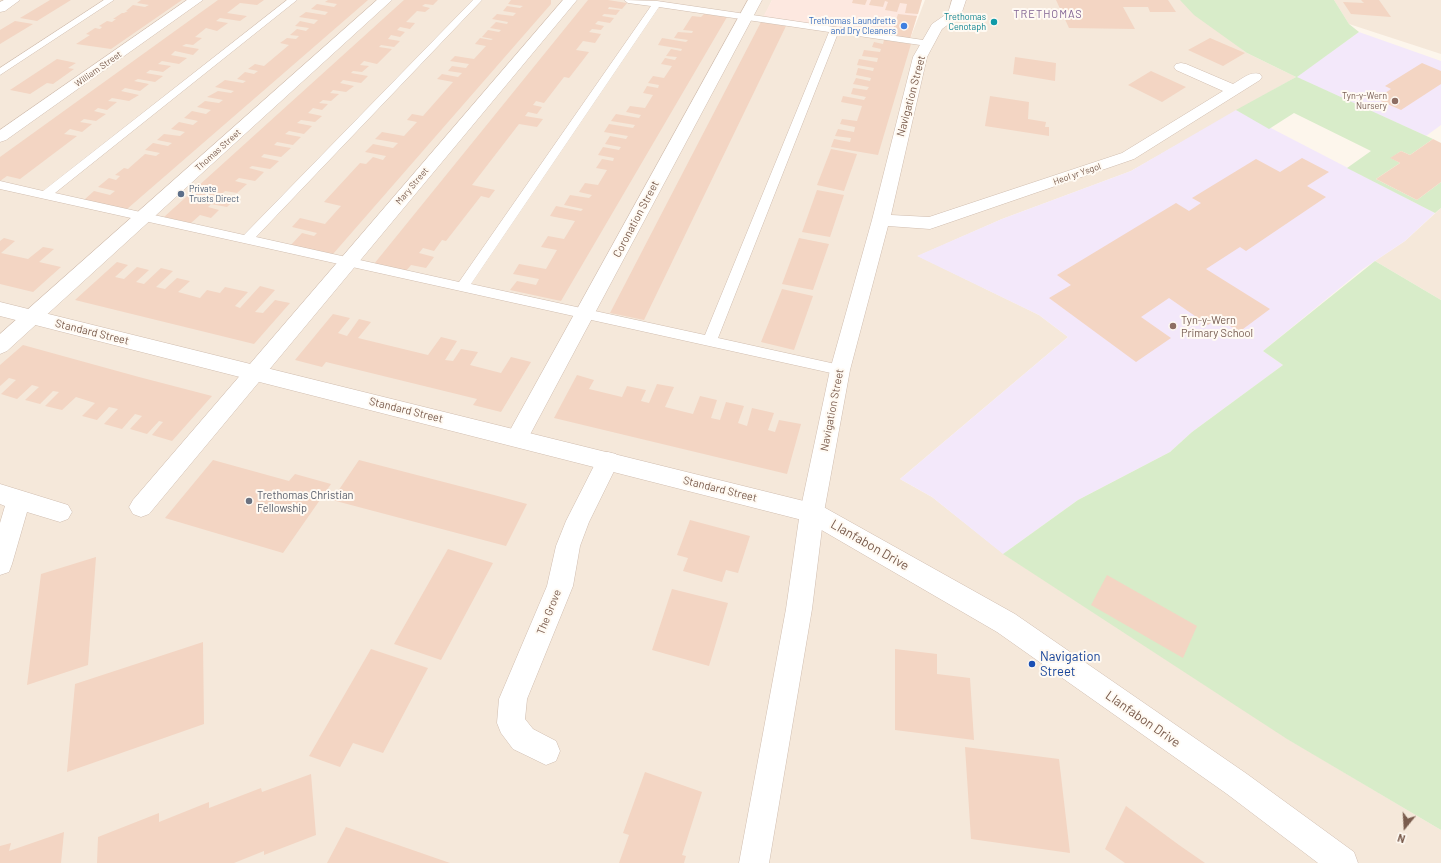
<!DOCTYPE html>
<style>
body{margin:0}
#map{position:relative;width:1441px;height:863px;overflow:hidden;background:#fdf6ec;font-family:Barlow,sans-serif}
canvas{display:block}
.north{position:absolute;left:1385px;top:807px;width:40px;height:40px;-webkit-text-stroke:3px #fffaf3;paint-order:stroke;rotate:198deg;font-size:11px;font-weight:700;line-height:16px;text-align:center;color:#7a5c4d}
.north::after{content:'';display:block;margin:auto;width:14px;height:18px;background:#7a5c4d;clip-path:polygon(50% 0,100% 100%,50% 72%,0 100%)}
</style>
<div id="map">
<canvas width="1441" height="863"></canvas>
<div class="north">N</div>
</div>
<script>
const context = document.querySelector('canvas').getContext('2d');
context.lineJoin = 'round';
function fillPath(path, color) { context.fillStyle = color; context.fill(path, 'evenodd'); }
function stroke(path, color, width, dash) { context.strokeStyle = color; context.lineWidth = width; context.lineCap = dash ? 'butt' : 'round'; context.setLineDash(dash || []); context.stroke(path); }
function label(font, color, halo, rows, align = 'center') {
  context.font = font + ' Barlow,sans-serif'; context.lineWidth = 4; context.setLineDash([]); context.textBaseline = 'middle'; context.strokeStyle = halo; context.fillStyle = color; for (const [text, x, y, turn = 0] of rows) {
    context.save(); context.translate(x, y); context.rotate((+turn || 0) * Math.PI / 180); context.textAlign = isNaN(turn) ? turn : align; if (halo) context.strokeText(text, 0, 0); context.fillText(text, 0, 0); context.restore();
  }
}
fillPath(new Path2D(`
 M0,0h772l-8,17 146,22 15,-39h257l65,53 49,24 -165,94 -129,48 -84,37 121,59 29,22 -168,142 32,18 72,57 166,108 118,77 153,91v33h-1441z
 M1334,0h107v54l-92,-30z
 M1441,208v92l-66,-39 30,-20z`), '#f5e8da');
fillPath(new Path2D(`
 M772,0h150l-12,39 -147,-22z`), '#fde8e0');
fillPath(new Path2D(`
 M1359,32l82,29v64l-15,11 -130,-59z
 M1236,110l199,103 -30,28 -42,28 -100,82 20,14 -91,67 -22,20 -92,48 -75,54 -71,-57 -32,-18 168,-142 -29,-22 -122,-59 85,-37 129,-48z`), '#f3e8fa');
fillPath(new Path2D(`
 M1173,0h161l15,24 10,8 -62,45 136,62 -23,16 -9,-4 -10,7 9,5 -24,16 41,21 24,-18v26l-6,5 -88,-45 24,-17 -77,-38 -25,16 -33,-19 60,-33 -49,-24 -53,-38 -14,-15z
 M1375,261l66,39v530l-154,-91 -284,-185 75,-54 92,-48 22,-20 91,-67 -20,-14z`), '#d8ecc9');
fillPath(new Path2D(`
 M50,0h21l-34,21 -17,-3z
 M141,0h41l-71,49 -35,-5 14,-9 -4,-1 9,-6 5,1 2,-2 -3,-1 8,-5 5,1 4,-3h-3l9,-6h2l4,-2h-2l7,-6 12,2 4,-2 -12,-2z
 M218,0h46l-7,5 -17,-2 -13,10 20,3 -7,5 -20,-3 -4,3 12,2 -11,8 -11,-3 -11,9 7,1 -9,7 -7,-1 -4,2 17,3 -6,6 -18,-4 -4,4 16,3 -8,6 -17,-3 -4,3 13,2 -8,6 -13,-2 -4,3 17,3 -8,6 -17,-3 -4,2 15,3 -9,7 -15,-3 -4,3 18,4 -10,6 -17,-3 -4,3 9,1 -10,8 -9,-2 -4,3 12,3 -10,7 -12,-2 -4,3 12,2 -10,8 -12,-3 -6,5 13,2 -57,43 -13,-3 -7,5v-24z
 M328,0h40l-241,209 -43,-9 10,-9 16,4 5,-4 -17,-4 11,-9 7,2 4,-4 -5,-1 9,-7 4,1 17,-15 11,2 4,-3 -15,-3 8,-7 15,3 4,-3 -15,-3 7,-6 16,2 5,-4 -14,-3 8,-7 14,3 5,-4 -14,-3 8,-7 14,3 5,-4 -14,-3 8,-6 14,2 4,-3 -16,-3 11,-6 13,2 3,-2 -19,-4 10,-7 18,3 3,-2 -9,-2 8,-7 9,2 4,-3 -10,-2 7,-5 9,2 25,-21 -9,-2 7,-5 9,1 3,-3 -9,-1 7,-6 9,2 3,-3 -14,-2 5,-5 14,3 4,-4 -19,-3 7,-5 19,3 3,-3 -17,-3 6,-5 17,3 3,-3 -12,-2z
 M404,0h34l-5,5 -8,-1 -3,2 8,2 -5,4 -8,-1 -11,11 9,1 -5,6 -10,-2 -3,3 8,2 -5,5 -9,-2 -3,4 12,2 -6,6 -13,-2 -2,2 13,2 -15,15 -13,-3 -4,4 9,1 -7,6 -9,-1 -2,2 17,3 -7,7 -18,-3 -3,3 14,3 -8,6 -13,-2 -3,3 9,1 -8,7 -8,-1 -4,3 9,1 -6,6 -9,-2 -5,5 14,3 -7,6 -14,-2 -4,3 15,3 -8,8 -15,-3 -4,3 16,3 -8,8 -16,-3 -3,3 17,3 -10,9 -17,-3 -3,3 18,4 -9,8 -18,-3 -3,2 15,4 -9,9 -16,-3 -4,3 12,3 -10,9 -12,-2 -4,4 15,3 -9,9 -16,-3 -3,3 11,3 -8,8 -11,-3 -9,8 -27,-6z
 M511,0h40v4l-218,250 -42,-9 11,-12 12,3 3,-3 -25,-6 8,-9 25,6 16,-18 -17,-4 36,-39 6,1 7,-7 10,3 3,-4 -21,-4 8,-8 20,4 5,-5 -23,-4 7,-7 22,4 13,-14 -10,-2 5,-6 11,2 30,-34 -16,-3 5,-5 16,3 4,-4 -14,-2 4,-5 14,2 3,-4 -19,-3 5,-5 19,3 12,-13 -11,-2 5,-6 11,2 2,-1 -11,-2 6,-7 11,2 2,-2 -11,-2 6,-6 11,2 1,-2 -16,-3 5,-5 16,2 3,-3 -13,-2 4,-5 13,2 3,-2 -15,-2z
 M588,0h20l19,3 -5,6 -13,-2 -1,2 12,1 -4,5 -12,-1 -2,2 12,2 -4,5 -12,-2 -3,3 9,2 -3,4 -9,-1 -3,3 12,2 -6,9 -12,-2 -7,9 13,2 -6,8 -14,18 -5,-1 -20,26 -8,-2 -3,4 9,2 -5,7 -9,-2 -3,4 18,3 -6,8 -18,-3 -47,61 23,5 -6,8 -8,-2 -35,45 -4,-1 -8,11 -11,-3 -4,5 15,4 -8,11 -15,-3 -5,6 -32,-7z
 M853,0h14l-2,5 -13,-2z
 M871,0h51l-4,14 -13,-1 2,-9 -7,-1 -3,9 -12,-2 3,-8 -3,-1 -2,6 -14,-2z
 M1056,0h112l8,12h-26l-2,-5h-25l12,22 -66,-1z
 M1361,0h18l12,17 -40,-3 -8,-12 21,1z
 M704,14l23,3 -166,284 -51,-11 7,-9 19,4 3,-6 -26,-5 6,-10 27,5 11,-19 -16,-3 7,-11 16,3 11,-18 -25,-5 6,-10 25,5 2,-2 -19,-4 6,-10 19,3 3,-3 -13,-3 6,-9 13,2 9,-15 -11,-2 6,-9 11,2 1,-3 -16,-3 5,-8 16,3 2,-3 -16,-3 5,-8 16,3 2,-3 -24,-4 5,-8 24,4 2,-3 -24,-4 5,-7 23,4 2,-3 -15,-3 4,-6 15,2 8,-13 -10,-2 4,-7 11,2 1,-3 -11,-2 5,-7 11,2 8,-12 -11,-2 4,-6 10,2 2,-3 -11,-1 5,-7 10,2 1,-2 -24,-4 4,-7 24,4 2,-2 -14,-2 4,-6 14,1 1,-2 -10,-1 9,-14 9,1z
 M898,14l19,2 -7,23 -19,-3z
 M15,21l18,3 -33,20v-14z
 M761,22l25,4 -142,294 -34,-7z
 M1210,38l35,15 -22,13 -35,-16z
 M884,40l27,4 -33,111 -47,-8 3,-8 16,3 1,-4 -16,-2 3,-7 16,3 1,-5 -15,-3 2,-5 15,2 5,-15 -21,-4 2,-6 21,4 2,-3 -15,-3 2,-6 14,2 2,-3 -16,-3 3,-6 14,3 1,-3 -15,-3 2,-7 15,3 1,-3 -17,-3 2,-6 18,3 1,-4 -16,-2 2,-6 16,2 1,-3 -9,-2 2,-5 9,2z
 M1015,57l41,6 -1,18 -42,-7z
 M57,59l19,4 -8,5 6,1 -21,15 -6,-1 -17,11 -20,-4z
 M1422,63l19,8v13l-40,26 -25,-11 15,-10 -6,-3z
 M1151,71l35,16 -24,15 -34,-17z
 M990,96l39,6 -1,17 18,3 -1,5h4v9l-64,-10z
 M1433,139l8,4v39l-24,18 -41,-21 24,-16 -10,-5 11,-7 9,4z
 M831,149l26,5 -13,37 -27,-6z
 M1302,158l27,14 -22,14 19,11 -80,54 -6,-4 -34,22 64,40 -31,23 -21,-14 -10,7 -39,-27 -28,19 30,21 -35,24 -87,-64 22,-13 -14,-10 119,-72 13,8 12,-8 -9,-5 64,-39 24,13z
 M817,190l27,5 -14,42 -28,-5z
 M4,238l11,3 -14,12 27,6 15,-12 11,2 -15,13 22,5 -28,25 -33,-8v-43z
 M799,238l30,6 -16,46 -31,-6z
 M117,262l11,3 -13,12 9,2 13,-12 12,3 -13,12 8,2 17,-16 12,3 -17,16 9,2 12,-11 13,3 -12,11 22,6 7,-8 13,3 5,-6 23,5 -13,14 5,2 20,-22 15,4 -20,22 8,1 12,-13 15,3 -36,41 -179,-44z
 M782,289l31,7 -19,54 -33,-8z
 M333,314l17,4 -12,15 9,3 12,-17 12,3 -13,16 70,17 13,-18 16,4 -12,19 8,1 8,-12 17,3 -8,13 31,8 10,-16 20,5 -30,50 -28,-7 4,-6 -151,-37 -4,5 -27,-7z
 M23,345l116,32 73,19 -40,45 -20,-6 11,-13 -4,-1 -12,13 -17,-5 12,-13 -7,-2 -13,15 -18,-5 14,-15 -9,-2 -12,13 -15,-4 13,-13 -19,-6 -14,13 -17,-4 14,-14 -6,-1 -13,13 -15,-4 14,-13 -7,-2 -15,14 -16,-5 15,-14 -7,-2 -9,8v-21z
 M577,375l17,5 -5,9 33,8 5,-11 19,4 -5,11 8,2 8,-19 17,3 -9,20 28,7 7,-18 17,4 -6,18 9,2 6,-18 18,4 -6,17 9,3 5,-18 22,5 -6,17 7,2 4,-12 22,4 -14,50 -233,-56z
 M213,460l76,21 6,-7 36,10 -48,69 -118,-35z
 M359,460l135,35 33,9 -21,42 -174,-46z
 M690,520l60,16 -12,37 -12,-3 -4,12 -39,-11 5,-13 -11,-3z
 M448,549l45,14 -52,97 -47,-16z
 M96,557l-8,108 -61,20 14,-111z
 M1107,575l90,51 -14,32 -92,-53z
 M672,589l56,14 -19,63 -57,-16z
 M203,642l1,82 -137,48 8,-88z
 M371,649l57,19 -45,85 -30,-10 -13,24 -31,-11z
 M895,649l42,5v20l33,4 4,62 -79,-10z
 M965,747l94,12 11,94 -99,-14z
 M645,772l57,20 -20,63 4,1 -2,7h-65l10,-28 -6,-2z
 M311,774l5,61 -52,20v-4l-30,12h-137l1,-26 61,-24v9l50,-20v6l52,-20 1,4z
 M1126,806l53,39 26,18h-80l-20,-14z
 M346,827l55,19 49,17h-123z
 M64,832l-3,31h-61v-17l11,-3 -2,8z`), '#f3d5c3');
const service = new Path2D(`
 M104,0h10l-114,75v-7z
 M287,0h10l-242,193 189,42 229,-235h9l-226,237 203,45 192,-276 -23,-3 -4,-3 33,1 273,40 2,2 -2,2 -3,1 -89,-13 -120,305 122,27 5,1 2,4 -2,4 -5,1 -840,-186v-8l43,10zM659,7l170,25 -124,303 -234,-51z`);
const minor = new Path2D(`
 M4,0h16l-15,11 -5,1v-10z
 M187,0h16l-197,140 -6,2v-12z
 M377,0h15l-385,351 -7,3v-20z
 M563,0h14l-428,514 -8,3 -8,-3 -4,-7 4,-7z
 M748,0h14l-237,444 -8,3 -8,-3 -3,-6 3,-6z
 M952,0h14l-5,15 -19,14 -15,28 -36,158 38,2 193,-64 101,-62 -47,-21 -2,-3 2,-3 5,-1 5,1 47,20c9,-5 17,-13 27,-10l2,3 -2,3 -126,79 -198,68 -6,2 -42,-3 -38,144 -26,142 -12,97 -43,254h-30l47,-254 14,-97 30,-142 42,-150 41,-163 19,-33 16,-11z
 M608,452l8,2 3,7 -30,61 -9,24 -7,40 -46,113 -2,20 8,10 23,12 4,10 -4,10 -10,4 -33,-16 -12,-16 -4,-10 2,-24 48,-113 9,-40 10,-25 34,-67z
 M0,484l68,21 4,7 -4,7 -8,3 -33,-10 -15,52 -3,8 -9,3v-52l5,-17 -5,-2z`);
const tertiary = new Path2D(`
 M0,302l820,203 195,109 232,160 107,78 4,11h-40l-91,-69 -230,-162 -191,-111 -806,-205z`);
stroke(service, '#d1beb0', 1);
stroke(minor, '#d1beb0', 1);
stroke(tertiary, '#d1beb0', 1);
fillPath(service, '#fff');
fillPath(minor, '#fff');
fillPath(tertiary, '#fff');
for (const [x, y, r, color] of [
 [994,22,4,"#0f9aa8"],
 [904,26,4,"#3f7fe0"],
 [1395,101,4,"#8d6e63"],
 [181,194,4,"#5c6f8a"],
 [1173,326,4,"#8d6e63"],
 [249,501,4,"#6b7280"],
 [1032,664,4,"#1a4fb4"]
]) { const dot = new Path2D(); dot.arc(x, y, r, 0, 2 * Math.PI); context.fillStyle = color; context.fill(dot); stroke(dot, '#fffaf3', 1.5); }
label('9px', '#0d838f', '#fffaf3', [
 ["Trethomas",986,17],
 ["Cenotaph",986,27]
], 'right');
label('9px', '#366cbe', '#fffaf3', [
 ["Trethomas Laundrette",896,21],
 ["and Dry Cleaners",896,31]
], 'right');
label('9px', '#7a5c4d', '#fffaf3', [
 ["William Street",98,69,-35],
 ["Thomas Street",218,150,-42],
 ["Heol yr Ysgol",1077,174,-19],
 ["Mary Street",412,186,-50]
]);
label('9px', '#785e54', '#fffaf3', [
 ["Tyn-y-Wern",1387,96],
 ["Nursery",1387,106]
], 'right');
label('9px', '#4e5e75', '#fffaf3', [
 ["Private",189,189],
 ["Trusts Direct",189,199]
], 'left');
context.letterSpacing = '1px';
label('11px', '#846695', '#fffaf3', [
 ["TRETHOMAS",1048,14]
]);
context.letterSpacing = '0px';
label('11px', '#7a5c4d', '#fffaf3', [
 ["Navigation Street",911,96,-75],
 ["Coronation Street",636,219,-62],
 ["Standard Street",92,332,14],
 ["Standard Street",406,410,14],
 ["Navigation Street",832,410,-79],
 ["Standard Street",720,489,14],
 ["The Grove",549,612,-68]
]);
label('11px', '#785e54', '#fffaf3', [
 ["Tyn-y-Wern",1181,320],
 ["Primary School",1181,333]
], 'left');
label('11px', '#5b616d', '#fffaf3', [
 ["Trethomas Christian",257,495],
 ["Fellowship",257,508]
], 'left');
label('13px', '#7a5c4d', '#fffaf3', [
 ["Llanfabon Drive",870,545,30],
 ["Llanfabon Drive",1143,719,35]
]);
label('13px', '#164399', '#fffaf3', [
 ["Navigation",1040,657],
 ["Street",1040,672]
], 'left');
</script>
